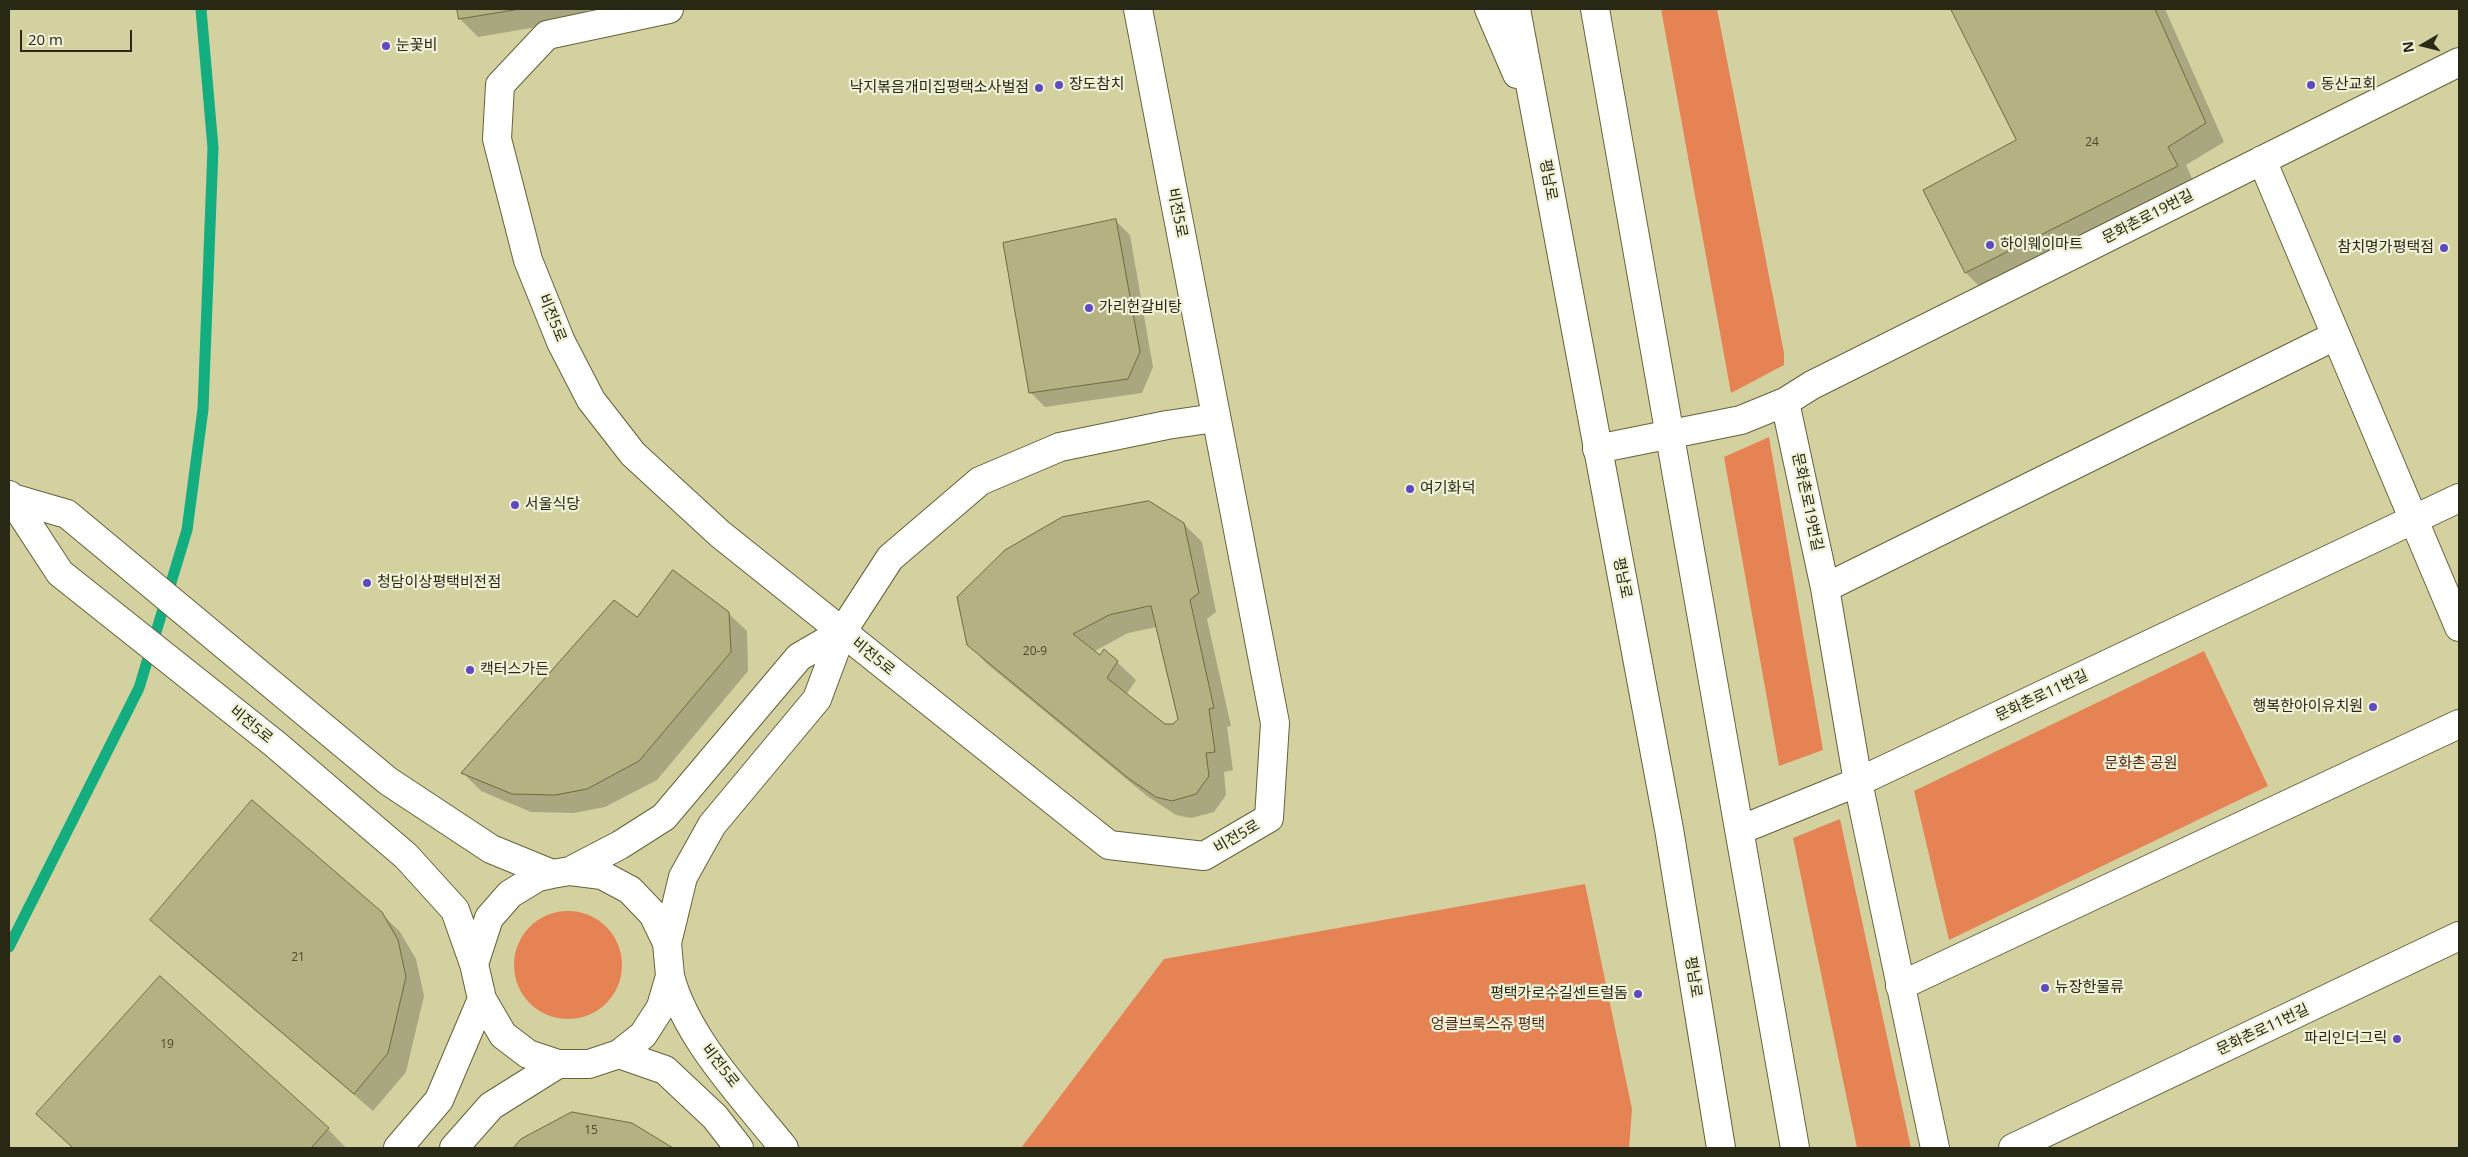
<!DOCTYPE html>
<meta charset="utf-8">
<style>
body{margin:0}
#map{position:relative;width:2468px;height:1157px;overflow:hidden;background:#d4d1a1;font-family:"Open Sans",sans-serif}
canvas{display:block}
.frame{position:absolute;inset:0;border:10px solid #292815;pointer-events:none}
.north{position:absolute;left:2398px;top:20px;width:50px;height:50px;-webkit-text-stroke:4px #f1f1d8;paint-order:stroke;rotate:262deg;font-size:14px;font-weight:700;line-height:20px;text-align:center;color:#292815}
.north::after{content:'';display:block;margin:auto;width:18px;height:22px;background:#292815;clip-path:polygon(50% 0,100% 100%,50% 72%,0 100%)}
.scale{position:absolute;left:20px;top:30px;width:112px;height:22px;box-sizing:border-box;border:2px solid #292815;border-top:0;padding-left:6px;font-size:15px;line-height:18px;white-space:nowrap;color:#292815;-webkit-text-stroke:4px #f1f1d8;paint-order:stroke}
</style>
<div id="map">
<canvas width="2468" height="1157"></canvas>
<div class="frame"></div>
<div class="north">N</div>
<div class="scale">20 m</div>
</div>
<script>
const context = document.querySelector('canvas').getContext('2d');
context.lineJoin = 'round';
function fillPath(path, color) { context.fillStyle = color; context.fill(path, 'evenodd'); }
function stroke(path, color, width, dash) { context.strokeStyle = color; context.lineWidth = width; context.lineCap = dash ? 'butt' : 'round'; context.setLineDash(dash || []); context.stroke(path); }
function label(font, color, halo, rows, align = 'center') {
  context.font = font + ' "Open Sans","Noto Sans KR",sans-serif'; context.lineWidth = 4.5; context.setLineDash([]); context.textBaseline = 'middle'; context.strokeStyle = halo; context.fillStyle = color; for (const [text, x, y, turn = 0] of rows) {
    context.save(); context.translate(x, y); context.rotate((+turn || 0) * Math.PI / 180); context.textAlign = isNaN(turn) ? turn : align; if (halo) context.strokeText(text, 0, 0); context.fillText(text, 0, 0); context.restore();
  }
}
fillPath(new Path2D(`
 M1661,9h56l67,344v12l-53,28z
 M1769,437l54,313 -44,16 -55,-309z
 M2204,651l64,135 -319,154 -35,-149z
 M1840,819l71,329h-54l-64,-310z
 M1585,884l47,225 -3,39h-608l143,-189z
 M514 965a54 54 0 1 1 108 0a54 54 0 1 1-108 0Z`), '#e68355');
fillPath(new Path2D(`
 M458,9h129l2,9 -111,19 -18,-18z
 M1952,9h213l59,133 -38,23 9,20 -211,106 -18,-18 52,-133z
 M1116,221l14,14 23,132 -11,26 -97,14 -14,-14z
 M1184,524l18,18 14,70 -9,7 24,107 -4,1 6,43 -9,2 2,23 -12,17 -23,6 -15,-3 -29,-19 -161,-133 -18,-19zM1157,627l22,92 -5,6 -10,1 -38,-31 10,-15 -19,-18 -17,-5 -7,-5 35,-19z
 M728,613l19,18 1,40 -91,109 -52,27 -31,6 -43,-1 -50,-21 -18,-18 174,-154z
 M381,913l19,19 16,27 8,37 -18,76 -33,39 -203,-173 -18,-18z
 M160,978l168,151 18,19h-273l-17,-16 -19,-18z
 M631,1124l40,24h-156l7,-8z`), '#0003');
stroke(new Path2D(`
 M9,947l130,-259 48,-158 16,-121 10,-261 -12,-139`), '#13ad7f', 11);
const building = new Path2D(`
 M457,9h63l-61,10z
 M1951,9h204l51,114 -38,24 10,19 -213,107 -42,-83 93,-50z
 M1116,219l24,133 -12,27 -99,14 -26,-150z
 M1149,501l35,22 15,70 -9,7 24,108 -5,1 6,43 -9,1 3,23 -13,18 -24,7 -16,-4 -28,-19 -161,-133 -10,-48 48,-47 57,-33zM1151,606l27,113 -5,5h-8l-58,-46 11,-17 -14,-12 -4,6 -27,-21 36,-19z
 M673,570l56,42 2,40 -92,109 -52,28 -32,6 -43,-1 -51,-21 153,-173 23,17z
 M252,800l130,112 16,28 8,37 -18,76 -34,41 -204,-174z
 M160,976l169,152 -18,20h-238l-37,-34z
 M572,1112l60,11 41,25h-160l8,-9z`);
fillPath(building, '#b4b182');
stroke(building, '#6d6a3e', 1);
const minor = new Path2D(`
 M669,9l-122,26 -47,50 -3,54 31,121 33,82 30,58 42,54 87,80 389,311 95,11 65,-38 6,-95 -137,-714
 M2262,160l197,467
 M1785,402l40,186 33,194 77,366
 M1597,449l144,-29 44,-18 27,-17 647,-323
 M1825,588l510,-252
 M842,632l48,-74 90,-77 80,-34 107,-22 48,-7
 M1740,830l118,-48 601,-284
 M1900,986l559,-262
 M2013,1148l446,-212`);
const tertiary = new Path2D(`
 M9,495l51,78 215,171 131,112 49,54 19,54
 M12,498l55,16 321,267 103,68 61,25
 M570,871l50,-26 44,-28 135,-160 43,-25
 M667,943l16,-66 29,-52 105,-126 25,-67
 M670,976c16,62 74,122 114,172
 M619,1054l46,16 50,47 24,31
 M398,1148l41,-48 43,-101
 M454,1148l37,-42 67,-42h31l30,-10 24,-19 18,-28 9,-31 -3,-33 -14,-29 -23,-24 -28,-15 -32,-4 -18,3 -14,3 -28,17 -21,24 -15,46 8,35 21,36 25,19 30,10`);
const secondary = new Path2D(`
 M1489,9l28,65
 M1516,9l153,820 52,319
 M1595,9l200,1139`);
stroke(minor, '#656236', 30);
stroke(tertiary, '#656236', 30);
stroke(secondary, '#656236', 30);
stroke(minor, '#fff', 28);
stroke(tertiary, '#fff', 28);
stroke(secondary, '#fff', 28);
for (const [x, y, r, color] of [
 [386,46,5,"#5d4ac2"],
 [1059,85,5,"#5d4ac2"],
 [2311,85,5,"#5d4ac2"],
 [1039,88,5,"#5d4ac2"],
 [1990,245,5,"#5d4ac2"],
 [2444,248,5,"#5d4ac2"],
 [1089,308,5,"#5d4ac2"],
 [1410,489,5,"#5d4ac2"],
 [515,505,5,"#5d4ac2"],
 [367,583,5,"#5d4ac2"],
 [470,670,5,"#5d4ac2"],
 [2373,707,5,"#5d4ac2"],
 [2045,988,5,"#5d4ac2"],
 [1638,994,5,"#5d4ac2"],
 [2397,1039,5,"#5d4ac2"]
]) { const dot = new Path2D(); dot.arc(x, y, r, 0, 2 * Math.PI); context.fillStyle = color; context.fill(dot); stroke(dot, '#f1f1d8', 2); }
label('12px', '#4c4a30', null, [
 ["24",2092,143],
 ["20-9",1035,652],
 ["21",298,958],
 ["19",167,1045],
 ["15",591,1131]
]);
label('15px', '#292815', '#f1f1d8', [
 ["눈꽃비",396,46],
 ["장도참치",1069,85],
 ["동산교회",2321,85],
 ["낙지볶음개미집평택소사벌점",1029,88,"right"],
 ["하이웨이마트",2000,245],
 ["참치명가평택점",2434,248,"right"],
 ["가리헌갈비탕",1099,308],
 ["여기화덕",1420,489],
 ["서울식당",525,505],
 ["청담이상평택비전점",377,583],
 ["캑터스가든",480,670],
 ["행복한아이유치원",2363,707,"right"],
 ["뉴장한물류",2055,988],
 ["평택가로수길센트럴돔",1628,994,"right"],
 ["파리인더그릭",2387,1039,"right"]
], 'left');
label('15px', '#292815', '#f1f1d8', [
 ["평남로",1548,180,80],
 ["비전5로",1177,213,79],
 ["문화촌로19번길",2148,217,-27],
 ["비전5로",552,318,68],
 ["문화촌로19번길",1807,502,78],
 ["평남로",1622,578,79],
 ["비전5로",873,657,39],
 ["문화촌로11번길",2042,696,-25],
 ["비전5로",251,725,39],
 ["비전5로",1237,837,-30],
 ["평남로",1693,977,81],
 ["문화촌로11번길",2263,1030,-25],
 ["비전5로",720,1066,52]
]);
label('15px', '#4f2714', '#f1f1d8', [
 ["문화촌 공원",2141,764],
 ["엉클브룩스쥬 평택",1488,1025]
]);
</script>
